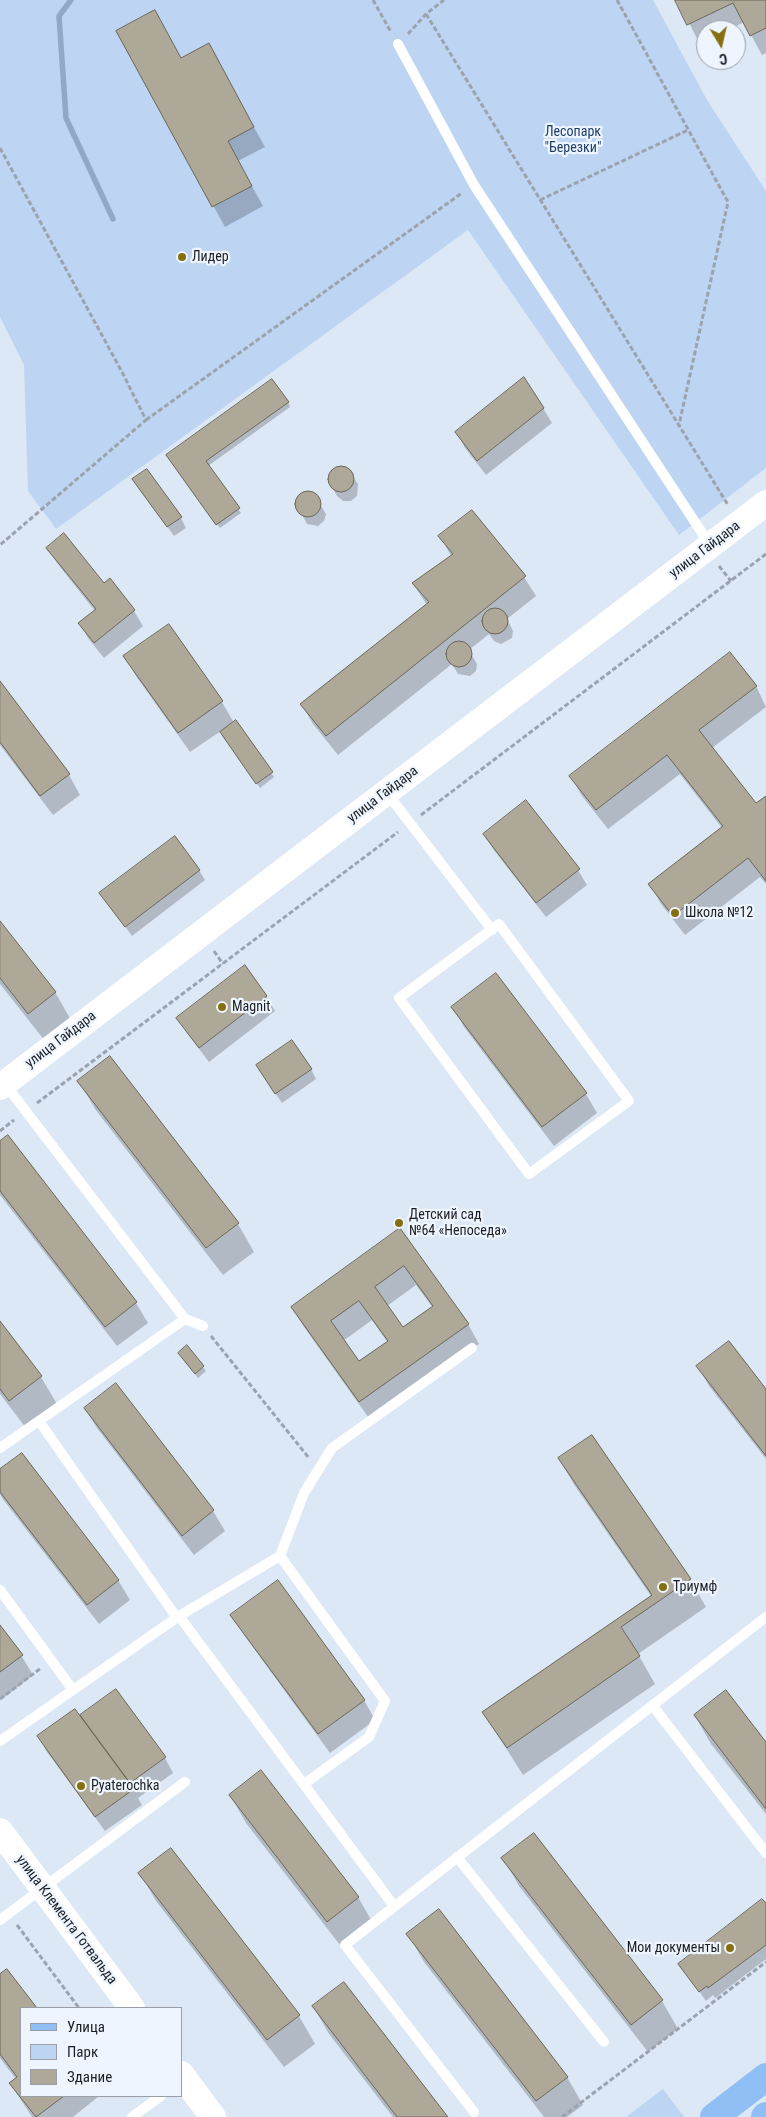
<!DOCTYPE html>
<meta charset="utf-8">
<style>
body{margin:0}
#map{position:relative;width:766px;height:2117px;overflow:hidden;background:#dde8f6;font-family:"Roboto Condensed",sans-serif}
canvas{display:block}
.legend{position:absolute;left:20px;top:2007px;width:162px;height:90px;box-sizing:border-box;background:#eef5fe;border:1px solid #9a9fa7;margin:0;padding:6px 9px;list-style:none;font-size:15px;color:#1b1f24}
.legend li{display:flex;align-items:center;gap:10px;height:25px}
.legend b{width:25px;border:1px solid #9a9fa7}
.north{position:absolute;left:696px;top:20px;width:50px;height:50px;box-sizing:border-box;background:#eef5fe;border:1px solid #9a9fa7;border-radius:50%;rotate:171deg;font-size:14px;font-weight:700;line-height:20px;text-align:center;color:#1b1f24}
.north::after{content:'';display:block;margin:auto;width:18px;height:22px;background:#866f0e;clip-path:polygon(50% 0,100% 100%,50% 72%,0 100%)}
</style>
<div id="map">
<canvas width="766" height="2117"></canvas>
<ul class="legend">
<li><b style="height:6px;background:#90bff6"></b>Улица</li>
<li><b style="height:14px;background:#bdd4f2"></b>Парк</li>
<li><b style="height:14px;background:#ada898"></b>Здание</li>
</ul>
<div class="north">С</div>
</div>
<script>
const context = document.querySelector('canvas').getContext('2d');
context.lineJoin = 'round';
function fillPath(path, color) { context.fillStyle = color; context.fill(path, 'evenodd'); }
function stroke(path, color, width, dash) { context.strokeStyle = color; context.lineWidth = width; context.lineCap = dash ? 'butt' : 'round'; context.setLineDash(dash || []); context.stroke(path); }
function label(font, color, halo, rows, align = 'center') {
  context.font = font + ' "Roboto Condensed",sans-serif'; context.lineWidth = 4.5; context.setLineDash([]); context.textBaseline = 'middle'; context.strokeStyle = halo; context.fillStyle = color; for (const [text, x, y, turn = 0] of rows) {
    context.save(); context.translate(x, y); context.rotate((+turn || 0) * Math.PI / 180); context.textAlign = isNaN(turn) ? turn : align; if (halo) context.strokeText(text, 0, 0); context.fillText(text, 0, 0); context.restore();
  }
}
fillPath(new Path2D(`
 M0,0h653l54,100 59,91v277l-87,67 -211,-305 -412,299 -28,-38 -4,-126 -24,-48z
 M663,2089l21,28h-58z`), '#bdd4f2');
fillPath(new Path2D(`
 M677,0h89v53l-4,2 -18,-33 -15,8h-23v11l-6,3z
 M118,32l63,28 38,5 46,82 -27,14 25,45 -38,21z
 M288,402l2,5 -82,59 33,47 -21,15 -49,-68z
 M543,408l9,15 -66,52 -21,-27 -8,-15z
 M335,468h11l12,16 -1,12 -6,5h-8l-6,-5 -6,-11 -1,-11z
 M140,489l41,29 5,10 -12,8z
 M306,492l7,1 13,21 -2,7 -6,5 -11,-2 -11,-21 3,-7z
 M440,536l84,41 12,19 -29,23 6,12 -1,7 -11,6 -7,-3 -5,-7 -20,16 8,14 -1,7 -6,5 -12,-2 -6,-10 -114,91 -25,-31 -11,-19 125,-100 -14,-21 38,-28z
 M48,548l56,37 6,-5 24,31 9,15 -39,32 -16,-20 -8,-15 15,-12 -38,-48z
 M168,626l54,76 12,21 40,54 -14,11 -39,-57 -31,21 -54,-76 -11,-20z
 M0,683l69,92 11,20 -27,20 -53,-70z
 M756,686l10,21 -54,41 44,57 10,-8v87l-6,-7 -75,58 -24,-31 -11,-20 72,-56 -42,-54 -72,55 -26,-33 -11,-19z
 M484,834l94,36 9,15 -41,32 -53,-68z
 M199,870l6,10 -73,56 -31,-42z
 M0,923l55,69 16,28 -26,21 -45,-57z
 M266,996l9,15 -66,51 -22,-29 -9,-15z
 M453,1007l133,87 11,19 -43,33 -90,-119z
 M311,1069l5,10 -34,24 -19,-28z
 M79,1081l159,143 16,28 -31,23 -128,-166z
 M8,1137l128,166 12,20 -31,23 -117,-151v-52z
 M400,1230l68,94 11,20 -108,77 -67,-94 -12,-20zM416,1285l17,23 -30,21 -16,-23zM372,1320l16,23 -29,20 -16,-22z
 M0,1323l41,54 16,27 -31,24 -26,-34z
 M187,1347l19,24 -8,7 -19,-25z
 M698,1366l68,25v68l-57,-73z
 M116,1385l97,126 12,20 -31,24 -97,-127 -12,-19z
 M591,1436l99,144 16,27 -68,47 17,30 -132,91 -40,-63 168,-116 -76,-110 -16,-27z
 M0,1471l118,109 12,20 -31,24 -97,-126 -2,-4z
 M232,1615l132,85 11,20 -45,33 -86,-118z
 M0,1627l21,28 12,20 -31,24 -2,-3z
 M116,1691l49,67 8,15 -35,25 4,7 -37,26 -58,-79 -8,-15 41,-20z
 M695,1716l71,28v70l-55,-70z
 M230,1795l128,102 16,28 -31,24 -97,-126z
 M534,1835l128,166 16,28 -30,23 -129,-166 -16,-28z
 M171,1850l128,166 16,28 -31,23 -128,-166 -16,-28z
 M766,1905v54l-51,39 -2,-3 -7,6 -26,-37z
 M408,1934l159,143 16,28 -16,12h-23l-120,-155z
 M6,1971l29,37h-14v88h78l-26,21h-41l-22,-34 6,-4 -16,-21v-83z
 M313,2006l134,111h-54l-64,-83z`), '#0003');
stroke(new Path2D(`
 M71,0l-12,16 7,102 47,101`), '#90a9c7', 5.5);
const building = new Path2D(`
 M675,0h91v28l-16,8 -17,-33 -46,22z
 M155,10l26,48 28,-15 45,84 -26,14 24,45 -40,21 -96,-176z
 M524,377l20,31 -67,53 -22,-29z
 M272,379l17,23 -83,59 34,47 -24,17 -50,-70z
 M328 479a13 13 0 1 1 26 0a13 13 0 1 1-26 0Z
 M147,469l35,48 -15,10 -35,-48z
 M295 504a13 13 0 1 1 26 0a13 13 0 1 1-26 0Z
 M472,510l54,66 -200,160 -26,-32 129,-102 -17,-19 41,-29 -15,-18z
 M64,533l40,50 6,-5 25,32 -41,33 -16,-20 18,-14 -50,-61z
 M482 621a13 13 0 1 1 26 0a13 13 0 1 1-26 0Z
 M169,624l54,77 -45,32 -55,-77z
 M446 654a13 13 0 1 1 26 0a13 13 0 1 1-26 0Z
 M730,652l27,34 -58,44 57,73 10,-7v85l-18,-23 -75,58 -25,-32 75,-58 -56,-71 -71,55 -27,-34z
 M0,681l70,93 -30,22 -40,-54z
 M236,720l37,52 -17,12 -36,-52z
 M526,800l54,69 -44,34 -53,-69z
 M175,836l25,34 -75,57 -26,-34z
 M0,921l56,71 -28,22 -28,-36z
 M245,965l22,31 -68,52 -23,-30z
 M496,973l91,120 -45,34 -91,-120z
 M292,1040l20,29 -37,25 -19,-29z
 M110,1056l129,167 -33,25 -129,-167z
 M8,1135l129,167 -32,25 -105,-136v-50z
 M400,1228l69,96 -110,78 -68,-95zM404,1266l29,40 -30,21 -28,-40zM359,1301l29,40 -29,20 -28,-40z
 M0,1321l42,55 -33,25 -9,-12z
 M729,1341l37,48v67l-70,-90z
 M187,1345l17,21 -9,8 -17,-21z
 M116,1383l98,127 -32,26 -98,-128z
 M592,1435l99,144 -70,48 19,29 -133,92 -25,-36 170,-117 -94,-137z
 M22,1453l97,127 -32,25 -87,-113v-23z
 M278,1580l87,120 -47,34 -88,-119z
 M0,1625l23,30 -23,17z
 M116,1689l50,68 -36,26 -50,-68z
 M726,1690l40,52v67l-72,-94z
 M75,1709l59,80 -39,28 -58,-81z
 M261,1770l98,127 -32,25 -98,-127z
 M534,1833l129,167 -32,25 -130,-167z
 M171,1848l129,167 -33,25 -129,-167z
 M762,1899l4,4v42l-58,43 -1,-2 -8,6 -21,-28z
 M439,1909l129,168 -32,24 -130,-167z
 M7,1969l30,39h-16v88h43l-28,21 -27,-34 8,-6 -17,-23v-80z
 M344,1982l104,135h-51l-85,-111z`);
fillPath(building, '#ada898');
stroke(building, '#6b6758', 1);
stroke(new Path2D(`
 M373,0l18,32
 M617,0l111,202 -49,223
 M426,14l302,491
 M408,34l18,-20 18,-14
 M0,148l122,224 24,48 -146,125
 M540,200l148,-70
 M146,420l316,-227
 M719,566l12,15
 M421,815l345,-261
 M214,951l9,13
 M37,1103l361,-271
 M0,1131l14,-11
 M211,1336l98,122
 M0,1699l41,-31
 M17,1925l62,83
 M562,2117l204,-155`), '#9aa3ae', 3, [5, 2.5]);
stroke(new Path2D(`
 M398,44l76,141 236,360
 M387,793l105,137
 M499,924l130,177 -100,73 -130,-176z
 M5,1084l180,235
 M39,1421l138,197
 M0,1448l185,-129 18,7
 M280,1556l24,-63 28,-45 140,-100
 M0,1590l73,100
 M179,1616l101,-60 105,145 -16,36 -65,47
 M653,1706l113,147
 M0,1741l179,-125 215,290
 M457,1857l147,185
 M0,1920l185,-138
 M474,2112l-129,-167 421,-328
 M132,2117l29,-21`), '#fff', 10);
stroke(new Path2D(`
 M0,1087l766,-584
 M0,1831l132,177
 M181,2074l32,43`), '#fff', 26);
stroke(new Path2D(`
 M714,2117l52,-40
 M765,2117l1,-1`), '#90bff6', 28);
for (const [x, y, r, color] of [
 [182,257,5,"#866f0e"],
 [675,913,5,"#866f0e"],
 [222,1007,5,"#866f0e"],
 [399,1223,5,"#866f0e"],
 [663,1587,5,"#866f0e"],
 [81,1786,5,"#866f0e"],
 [730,1948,5,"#866f0e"]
]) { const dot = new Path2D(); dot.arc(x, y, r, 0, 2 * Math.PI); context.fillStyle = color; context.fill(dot); stroke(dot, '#eef5fe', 2); }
label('14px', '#1d4069', '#eef5fe', [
 ["Лесопарк",573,132],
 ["\"Березки\"",573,148]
]);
label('14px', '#1b1f24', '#eef5fe', [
 ["Лидер",192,257],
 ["Школа №12",685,913],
 ["Magnit",232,1007],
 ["Детский сад",409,1215],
 ["№64 «Непоседа»",409,1231],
 ["Триумф",673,1587],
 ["Pyaterochka",91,1786],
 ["Мои документы",720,1948,"right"]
], 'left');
label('14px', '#1b1f24', '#eef5fe', [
 ["улица Гайдара",705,550,-37],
 ["улица Гайдара",383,795,-37],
 ["улица Гайдара",61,1040,-37],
 ["улица Клемента Готвальда",66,1920,53]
]);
</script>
